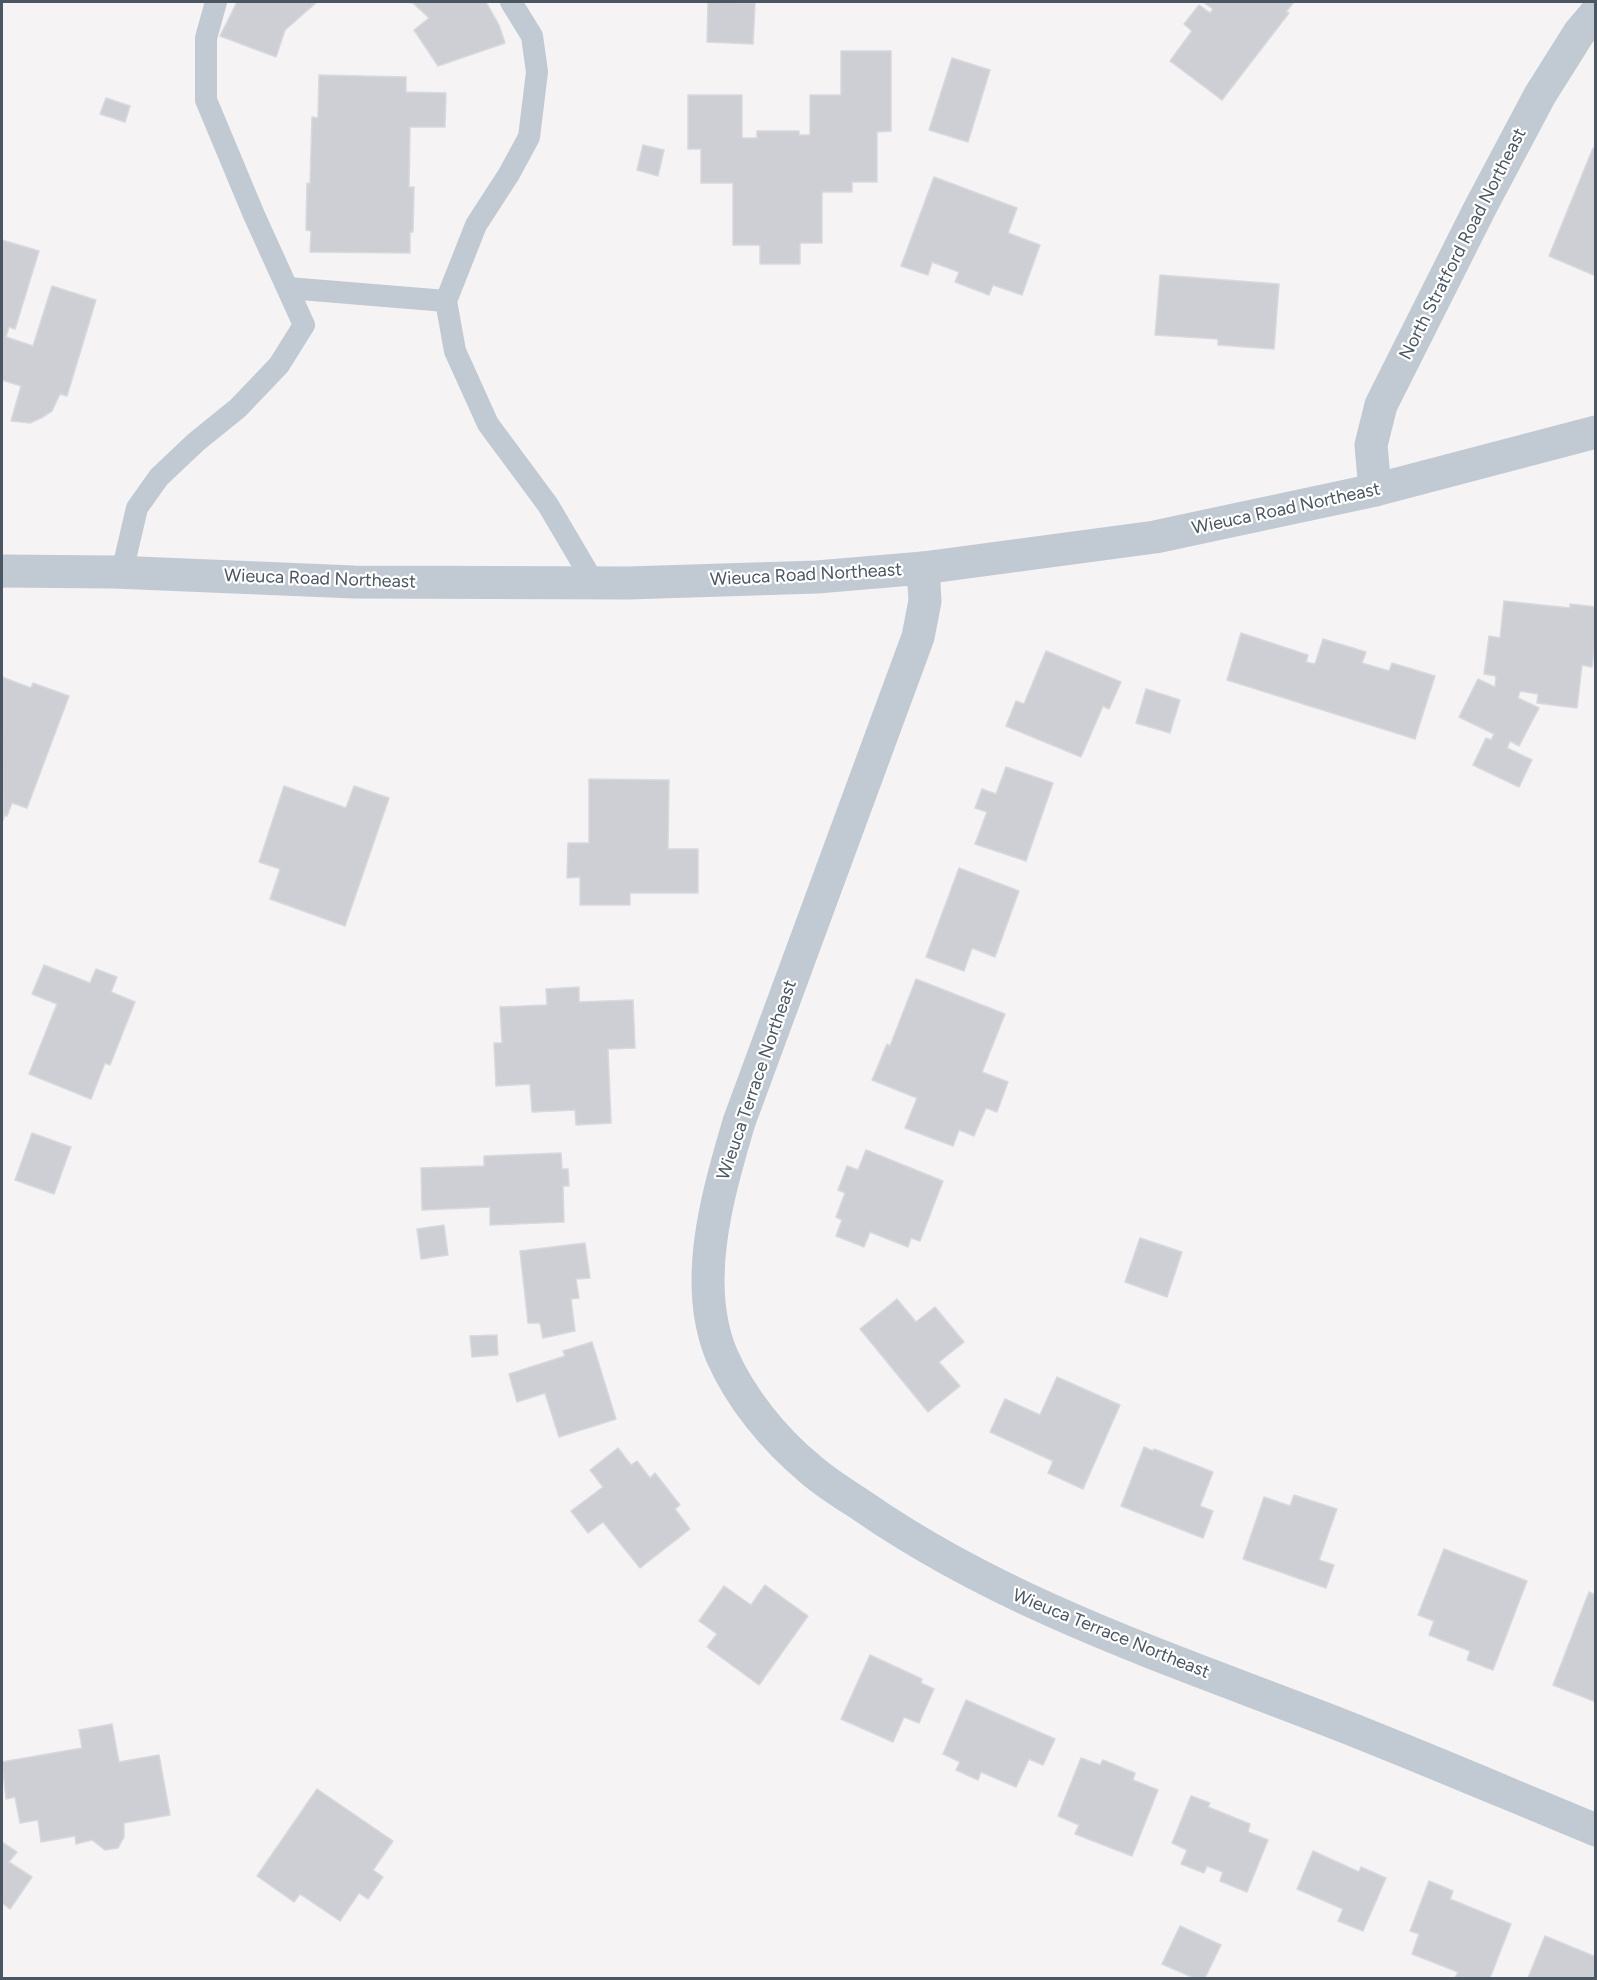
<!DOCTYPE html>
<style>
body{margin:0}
#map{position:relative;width:1597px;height:1980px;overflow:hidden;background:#f5f3f3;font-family:Figtree,sans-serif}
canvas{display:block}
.frame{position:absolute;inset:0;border:3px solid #4a5661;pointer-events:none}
</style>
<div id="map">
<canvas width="1597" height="1980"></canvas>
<div class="frame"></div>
</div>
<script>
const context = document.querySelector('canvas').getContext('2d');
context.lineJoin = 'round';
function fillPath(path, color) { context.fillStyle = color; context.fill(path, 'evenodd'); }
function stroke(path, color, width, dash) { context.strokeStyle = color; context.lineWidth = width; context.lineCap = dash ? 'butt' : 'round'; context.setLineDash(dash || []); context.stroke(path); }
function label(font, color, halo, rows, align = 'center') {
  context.font = font + ' Figtree,sans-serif'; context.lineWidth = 4.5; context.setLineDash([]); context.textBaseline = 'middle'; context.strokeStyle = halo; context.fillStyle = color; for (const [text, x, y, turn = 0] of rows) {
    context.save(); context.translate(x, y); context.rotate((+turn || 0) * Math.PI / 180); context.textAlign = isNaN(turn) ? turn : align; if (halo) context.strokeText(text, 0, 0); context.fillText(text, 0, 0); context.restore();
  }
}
const building = new Path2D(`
 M237,2h80l-32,28 -9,27 -56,-21z
 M407,2h79l13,23 6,18 -67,23 -24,-36 15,-12 -16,-15z
 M708,2l47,1 -2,41 -46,-2z
 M1203,2h91l-8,10 3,1 -67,87 -52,-39 22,-30 -8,-7 15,-19 11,8 3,-4z
 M841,51h50v80l-14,1v50h-25v10h-30v51h-22v21h-40v-19h-27v-62h-32v-34h-13v-54h54v43h15v-7h42v4h11v-40h31z
 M952,58l38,12 -22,72 -39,-12z
 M319,75l87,2v15l40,1 -1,34h-35l-1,60h5l-1,45h-3v21l-100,-1 1,-21 -5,-1 1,-47 3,1 2,-67 6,1z
 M106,98l24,8 -5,16 -25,-8z
 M643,145l21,5 -6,26 -21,-6z
 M1593,148l3,1v127l-47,-20z
 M934,177l83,31 -9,25 32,12 -18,50 -29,-10 -4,10 -34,-13 4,-10 -27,-10 -4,13 -27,-9z
 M2,240l37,11 -24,78 -6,-2 -3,10 27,9 19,-60 44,14 -29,96 -7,-2 -8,17 -11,7 -11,5 -19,-2 10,-35 -19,-6z
 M1160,275l119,9 -5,65 -56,-4v-6l-63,-4z
 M1504,601l66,7v-4l26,3v28l-4,32 -10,-2 -5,43 -40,-5 1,-9 -18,-3 -2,7 21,10 -20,38 -9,-5 -3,7 25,12 -13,27 -46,-22 13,-27 5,2 3,-6 -35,-17 19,-38 17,8 1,-11 -12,-2 5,-38 11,2z
 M1241,633l67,22 -2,7 9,2 8,-25 43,13 -4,11 27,8 3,-8 43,13 -20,63 -188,-59z
 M1046,651l75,31 -12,27 -6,-3 -22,51 -75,-31 10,-25 8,3z
 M2,677l29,11 2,-5 36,13 -42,112 -15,-5 -5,13 -2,-1 -2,5z
 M1146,689l34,11 -10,33 -34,-10z
 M1006,767l47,16 -27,78 -51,-17 12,-32 -12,-4 7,-19 14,5z
 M589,779l80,1 -1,69h30v44h-68v12h-50v-28l-13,1 1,-35h21z
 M284,786l62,22 8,-22 35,12 -44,128 -75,-27 10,-30 -21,-7z
 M959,868l60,23 -24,66 -23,-9 -8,23 -38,-14z
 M44,965l46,18 6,-14 21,8 -6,15 24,10 -25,63 -5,-2 -14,36 -62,-25 28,-70 -25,-10z
 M916,979l89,35 -23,58 26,10 -11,30 -11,-4 -12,28 -15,-6 -6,16 -48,-18 12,-30 -45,-18 15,-36 3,2z
 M579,987v15l54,-2 2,48 -27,1 3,74 -35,2 -1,-15 -43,2 -2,-28 -34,2 -2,-43h8l-2,-36 47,-2 -1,-16z
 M32,1133l39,14 -17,47 -39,-14z
 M866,1150l77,31 -23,60 -9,-3 -3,9 -38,-15 -6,15 -28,-11 6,-16 -6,-3 9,-24 -7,-3 9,-24 11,4z
 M561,1153l1,16h6l1,17h-6l1,36 -74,3v-18l-68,3 -1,-42 63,-2v-10z
 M444,1225l4,30 -27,4 -4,-30z
 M1140,1238l42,14 -15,45 -42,-15z
 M585,1243l5,35 -14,1 3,19 -8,1 4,32 -32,7 -3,-15h-12l-8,-72z
 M897,1299l19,23 19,-15 29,35 -25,20 21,24 -32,26 -68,-83z
 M497,1335l1,20 -26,2 -2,-21z
 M592,1342l24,77 -57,18 -14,-44 -28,9 -8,-28 56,-18 -2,-5z
 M1057,1377l63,28 -37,84 -35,-16 5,-12 -63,-29 15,-33 35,16z
 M1144,1447l9,4 1,-2 59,23 -13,34 13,5 -10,27 -82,-32z
 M618,1448l13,17 6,-4 13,17 5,-5 25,32 -5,4 15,20 -50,39 -37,-46 -15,11 -17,-22 32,-24 -13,-17z
 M1294,1495l43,14 -18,51 15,5 -8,23 -83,-29 21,-62 26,9z
 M1444,1549l83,32 -34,89 -26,-10 3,-9 -41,-16 5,-14 -16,-6z
 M765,1585l43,31 -49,69 -52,-38 10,-13 -18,-13 25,-35 27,19z
 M1589,1592l7,3v107l-43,-17z
 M870,1655l52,24 -1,4 13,6 -15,34 -15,-6 -11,25 -52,-23z
 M966,1700l89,39 -12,26 -14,-6 -13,28 -35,-15 -3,8 -22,-10 4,-8 -17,-8z
 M112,1724l7,38 40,-7 11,60 -46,8v14l-6,11 -13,2 -13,-10 -16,4 -1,-8 -34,6 -3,-22 -18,3 -5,-26 -9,2 -4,-37 80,-14 -3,-18z
 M1081,1758l19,7 3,-5 32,13 -2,7 25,10 -26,66 -57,-22 4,-9 -21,-9z
 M317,1789l76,52 -20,29 10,7 -15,22 -9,-6 -19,28 -40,-27 -6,8 -37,-26z
 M1191,1796l19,7 -2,4 42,17 -2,8 20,8 -21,52 -27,-11 3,-9 -16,-6 -3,7 -23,-9 6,-14 -15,-7z
 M2,1842l15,10 -8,10 23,15 -22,32 -8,-6z
 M1313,1851l46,21 2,-5 25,11 -23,53 -25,-10 5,-12 -46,-20z
 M1429,1881l24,10 -3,8 61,25 -21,54h-35l3,-6 -46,-18 7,-20 -9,-3z
 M1180,1926l41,19 -16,33h-11l-32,-14z
 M1545,1936l51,21v21h-68z`);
fillPath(building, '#cdcfd5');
stroke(building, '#d7d9de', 1.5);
stroke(new Path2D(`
 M511,2l21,34 5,36 -8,65 -20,37 -33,51 -30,76 9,50 33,73 60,81 46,78
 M288,288l158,13
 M122,572l15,-64 22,-31 37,-35 42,-34 41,-43 25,-40 -50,-110 -48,-115v-62l10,-36`), '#c1cad2', 22);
stroke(new Path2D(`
 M1375,490l-4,-45 10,-40 99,-197 60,-113 39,-62 17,-20
 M923,568l2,33 -7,36 -179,485c-21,72 -48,161 -17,234 19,43 52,83 88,113 16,14 34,25 51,36 142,99 307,153 467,215 90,35 178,73 268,110`), '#c1cad2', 33);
stroke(new Path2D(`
 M2,571l112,1 240,10 274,1 189,-6 106,-9 232,-31 220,-47 221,-58`), '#c1cad2', 33);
label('18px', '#4a5661', '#fff', [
 ["North Stratford Road Northeast",1463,244,-63],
 ["Wieuca Road Northeast",1286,509,-12],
 ["Wieuca Road Northeast",806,575,-3],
 ["Wieuca Road Northeast",320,579,2],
 ["Wieuca Terrace Northeast",757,1080,-71],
 ["Wieuca Terrace Northeast",1111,1634,22]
]);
</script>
